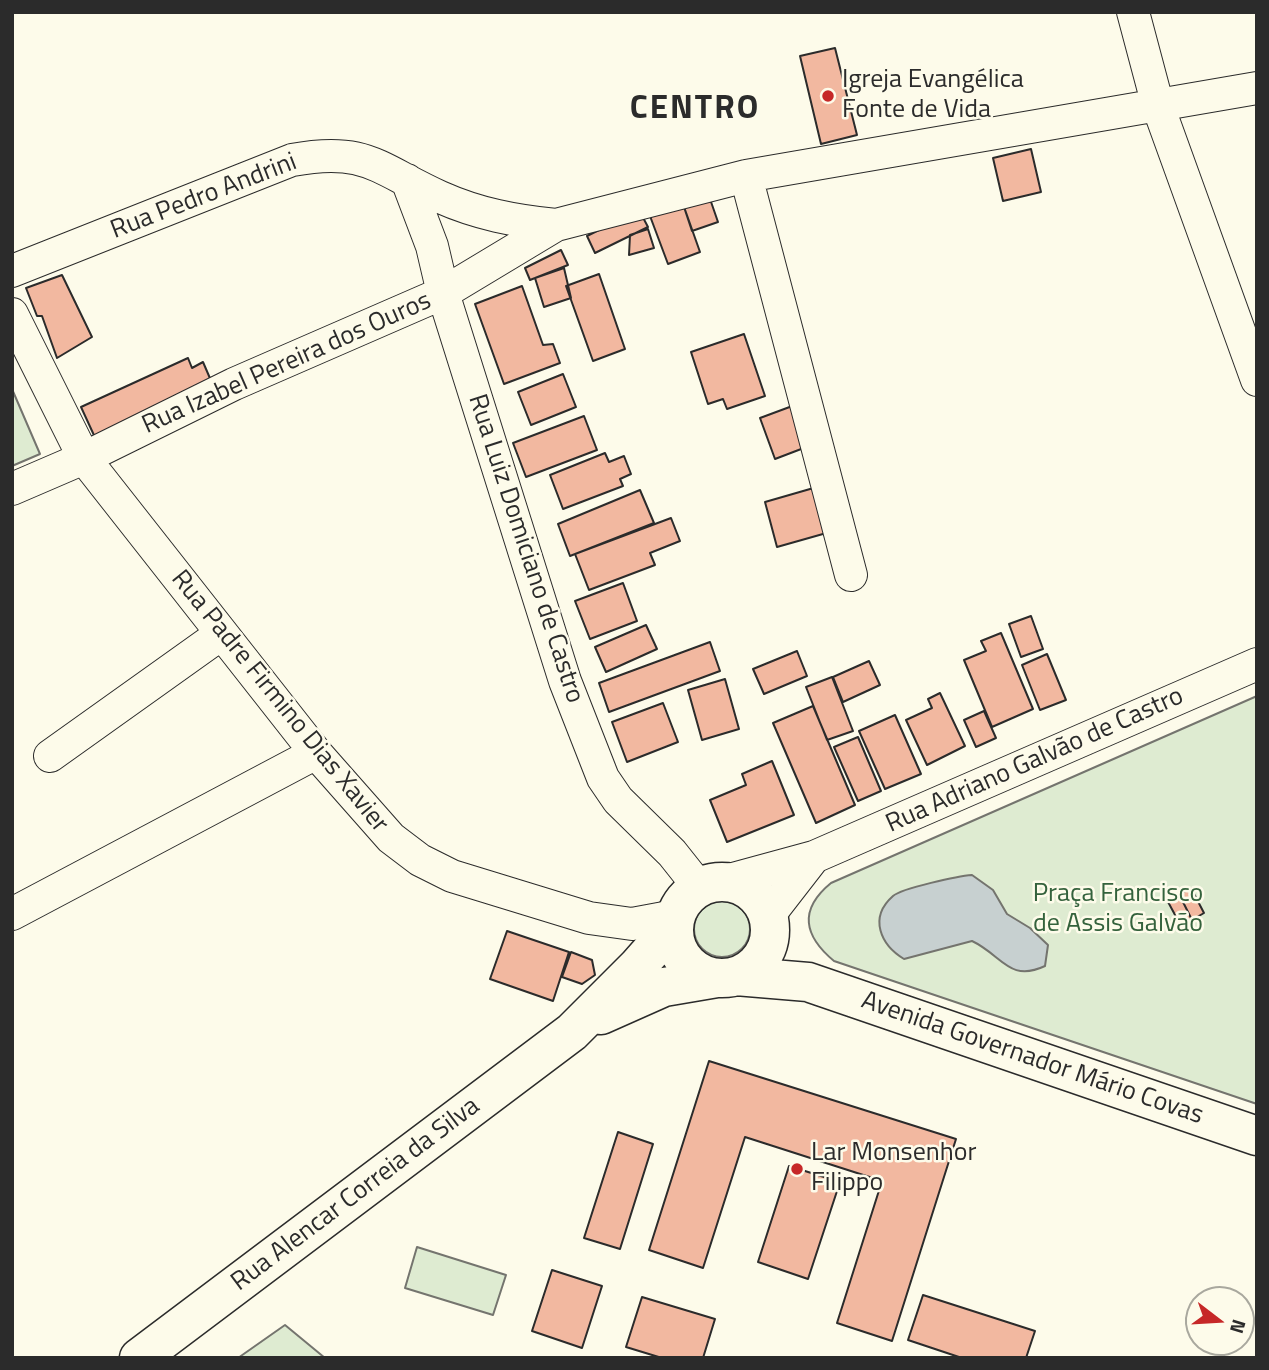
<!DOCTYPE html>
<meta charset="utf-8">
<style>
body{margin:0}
#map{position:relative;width:1269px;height:1370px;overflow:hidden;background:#fdfbea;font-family:"Titillium Web",sans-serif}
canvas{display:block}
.frame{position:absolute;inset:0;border:14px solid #2b2b2b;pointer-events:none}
.north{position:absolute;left:1185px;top:1286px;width:70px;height:70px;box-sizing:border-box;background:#fdfbea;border:2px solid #a9a89e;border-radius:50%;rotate:107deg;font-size:19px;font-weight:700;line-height:28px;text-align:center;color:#2b2b2b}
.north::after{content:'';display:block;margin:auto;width:24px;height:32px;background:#c62828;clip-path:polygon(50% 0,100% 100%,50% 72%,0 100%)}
</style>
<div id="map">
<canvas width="1269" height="1370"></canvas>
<div class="frame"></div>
<div class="north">N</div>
</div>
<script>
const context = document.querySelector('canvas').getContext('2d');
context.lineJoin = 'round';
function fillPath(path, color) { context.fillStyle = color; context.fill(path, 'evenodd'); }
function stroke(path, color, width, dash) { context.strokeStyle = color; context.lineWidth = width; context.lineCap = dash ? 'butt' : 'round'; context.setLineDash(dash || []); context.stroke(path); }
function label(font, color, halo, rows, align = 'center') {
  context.font = font + ' "Titillium Web",sans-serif'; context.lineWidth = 5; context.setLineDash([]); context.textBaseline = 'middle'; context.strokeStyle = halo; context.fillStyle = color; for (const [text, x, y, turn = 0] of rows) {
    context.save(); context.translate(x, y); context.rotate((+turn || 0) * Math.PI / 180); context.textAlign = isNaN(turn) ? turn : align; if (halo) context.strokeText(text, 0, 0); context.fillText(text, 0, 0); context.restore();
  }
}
const green = new Path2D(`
 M12,389l28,65 -28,12z
 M1257,696v408l-423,-143c-30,-25 -36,-51 -3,-78z
 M694 929a28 28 0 1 1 56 0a28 28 0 1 1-56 0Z
 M417,1247l89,28 -13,40 -88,-27z
 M285,1325l40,33h-87z`);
fillPath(green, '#deebd1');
stroke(green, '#74746e', 2);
const water = new Path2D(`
 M972,875l21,15 14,24 23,14 18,17 -3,21c-36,17 -43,-11 -73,-25l-68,18c-23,-14 -36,-41 -11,-63 9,-8 66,-20 79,-21z`);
fillPath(water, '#c7d0d0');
stroke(water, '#74746e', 2);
const building = new Path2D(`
 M835,48l22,87 -36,9 -21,-88z
 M1031,149l10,43 -38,9 -10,-43z
 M709,196l9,26 -26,9 -9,-27z
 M683,204l17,48 -32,12 -18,-48z
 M639,210l9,17 -53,26 -8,-17z
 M648,229l6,19 -25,7 1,-20z
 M561,250l7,15 -38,15 -5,-12z
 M564,268l7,30 -27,9 -9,-29z
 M599,274l26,75 -32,12 -27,-75z
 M62,275l30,62 -35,21 -15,-42h-5l-11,-28z
 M522,286l21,59 10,-1 7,19 -56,21 -29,-80z
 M744,334l21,62 -38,13 -4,-10 -15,5 -17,-52z
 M188,358l4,10 11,-6 12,28 -117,54 -17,-37z
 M563,374l13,33 -45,18 -13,-33z
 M795,405l14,41 -34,13 -15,-41z
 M584,416l13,34 -71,27 -13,-34z
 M605,453l4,9 15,-6 7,18 -11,5 3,7 -60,23 -13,-34z
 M817,487l13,45 -53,15 -12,-45z
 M640,490l14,33 -84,33 -12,-32z
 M671,518l9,23 -30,12 5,12 -66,25 -14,-36z
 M623,583l14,38 -47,18 -15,-38z
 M1031,616l12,33 -22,8 -12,-33z
 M646,625l11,24 -51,23 -11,-25z
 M1001,633l32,76 -41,18 -28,-67 22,-9 -5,-10z
 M710,642l10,29 -111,41 -10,-29z
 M797,651l10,25 -43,18 -11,-25z
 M1047,654l19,46 -26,10 -18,-45z
 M869,661l11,24 -37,17 -10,-25z
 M832,677l21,54 -26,9 -21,-53z
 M725,679l14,50 -37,11 -14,-50z
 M940,693l25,53 -38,19 -21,-45 26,-12 -4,-9z
 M663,703l15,39 -51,20 -15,-40z
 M813,706l42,99 -39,18 -43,-100z
 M984,711l12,27 -20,9 -12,-27z
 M895,715l26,59 -36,15 -26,-58z
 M858,737l23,54 -23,10 -24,-54z
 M772,761l22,54 -67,27 -17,-42 36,-15 -4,-11z
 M1191,888l13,25 -12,7 -13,-26z
 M1179,894l13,26 -11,6 -14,-26z
 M507,931l62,21 -16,49 -63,-22z
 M571,952l21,8 3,15 -13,9 -20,-7z
 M709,1061l247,78 -64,202 -55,-18 45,-142 -137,-44 -42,131 -54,-18z
 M618,1132l35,12 -33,105 -36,-11z
 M789,1166l51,16 -32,97 -50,-17z
 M552,1270l50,16 -20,62 -50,-17z
 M923,1295l112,36 -9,27h-64l-54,-18z
 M642,1297l73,22 -12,39h-41l-36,-11z`);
fillPath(building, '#f2b8a0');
stroke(building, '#2b2b2b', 2);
const minor = new Path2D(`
 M1133,12l25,94 99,274
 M746,176l105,399
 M407,180l25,66 11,47 122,388 38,97 15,22 54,53 27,34
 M12,271l280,-111c74,-14 86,9 148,37 38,17 75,24 116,28
 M12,314l72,144 232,295 75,85 29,22 32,16 137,42 43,6 43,-8
 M12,489l72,-31 150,-74 209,-91 113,-68 190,-49 511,-88
 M50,756l171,-122
 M726,881l88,-24 443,-193
 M12,914l304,-161
 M769,915l45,-58`);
const major = new Path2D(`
 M674 930a48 48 0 1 1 96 0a48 48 0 1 1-96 0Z
 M736,976l72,6 449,154
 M601,1015l63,-28 53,-9
 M139,1358l433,-326 65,-65 37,-42`);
stroke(minor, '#2b2b2b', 34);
stroke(major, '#2b2b2b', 41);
stroke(minor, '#fdfbea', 32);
stroke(major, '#fdfbea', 38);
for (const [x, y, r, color] of [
 [828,96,7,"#c62828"],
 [797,1169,7,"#c62828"]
]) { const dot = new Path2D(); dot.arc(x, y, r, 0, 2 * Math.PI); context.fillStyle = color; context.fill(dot); stroke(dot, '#fdfbea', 2.5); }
label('26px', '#2b2b2b', '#fdfbea', [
 ["Igreja Evangélica",842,81],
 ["Fonte de Vida",842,111],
 ["Lar Monsenhor",811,1154],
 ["Filippo",811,1184]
], 'left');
label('26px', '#2b2b2b', '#fdfbea', [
 ["Rua Pedro Andrini",204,197,-21],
 ["Rua Izabel Pereira dos Ouros",287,364,-24],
 ["Rua Luiz Domiciano de Castro",525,549,72],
 ["Rua Padre Firmino Dias Xavier",279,702,51],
 ["Rua Adriano Galvão de Castro",1035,761,-24],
 ["Avenida Governador Mário Covas",1032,1059,19],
 ["Rua Alencar Correia da Silva",356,1195,-37]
]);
label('26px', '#34623c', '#fdfbea', [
 ["Praça Francisco",1118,895],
 ["de Assis Galvão",1118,925]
]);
context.letterSpacing = '2px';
label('bold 33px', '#2b2b2b', '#fdfbea', [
 ["CENTRO",695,110]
]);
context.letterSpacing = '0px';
</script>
